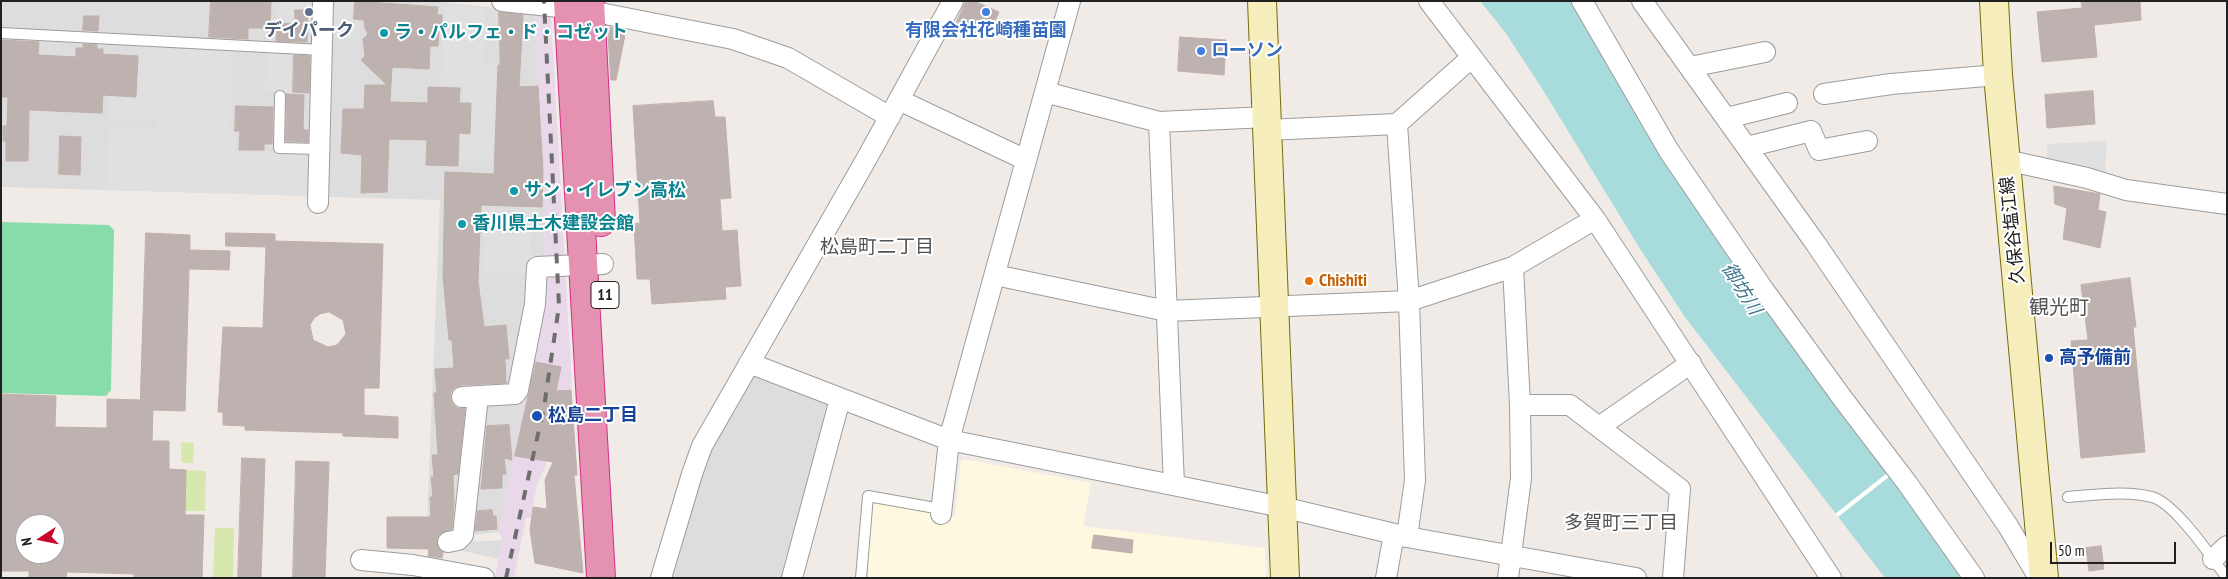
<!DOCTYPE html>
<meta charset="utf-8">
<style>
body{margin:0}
#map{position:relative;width:2228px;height:579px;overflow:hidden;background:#f0ebe6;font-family:"PT Sans Narrow",sans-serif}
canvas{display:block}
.frame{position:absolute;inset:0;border:2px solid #202020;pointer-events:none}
.north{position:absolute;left:15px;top:514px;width:50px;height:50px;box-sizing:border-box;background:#fff;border:1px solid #a6a6a6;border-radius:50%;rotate:259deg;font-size:14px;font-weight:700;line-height:20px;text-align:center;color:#202020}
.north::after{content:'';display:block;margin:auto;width:18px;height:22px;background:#c8072f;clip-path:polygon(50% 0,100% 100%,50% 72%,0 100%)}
.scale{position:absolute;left:2050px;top:542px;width:126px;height:22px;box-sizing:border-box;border:2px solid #202020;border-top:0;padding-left:6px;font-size:15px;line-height:18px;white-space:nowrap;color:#202020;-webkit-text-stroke:4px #fff;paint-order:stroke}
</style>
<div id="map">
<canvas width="2228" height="579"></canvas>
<div class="frame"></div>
<div class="north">N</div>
<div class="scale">50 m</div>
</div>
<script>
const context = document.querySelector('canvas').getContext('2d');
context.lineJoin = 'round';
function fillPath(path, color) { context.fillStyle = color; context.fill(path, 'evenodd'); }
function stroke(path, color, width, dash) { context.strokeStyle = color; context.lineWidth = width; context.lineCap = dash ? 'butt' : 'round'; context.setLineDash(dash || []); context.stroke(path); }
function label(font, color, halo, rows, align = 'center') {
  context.font = font + ' "PT Sans Narrow","Noto Sans JP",sans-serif'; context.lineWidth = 4; context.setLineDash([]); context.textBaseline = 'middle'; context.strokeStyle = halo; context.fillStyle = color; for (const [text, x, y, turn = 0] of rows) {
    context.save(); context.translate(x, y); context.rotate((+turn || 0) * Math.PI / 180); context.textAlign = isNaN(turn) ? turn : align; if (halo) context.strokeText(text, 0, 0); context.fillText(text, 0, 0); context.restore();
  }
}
fillPath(new Path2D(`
 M1,1h319l-6,45 -313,-17z
 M330,1h99l106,11 11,202 -1,43 -15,-1 -1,48 -21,85 -38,19 -16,132 -28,4 14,-344 -111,-3 -5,-5z
 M1,39l312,15 3,91 -34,-1 2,-52h-6l-2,61 40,1 -6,42 -309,-9z
 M759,375l75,27 -48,176h-117l39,-128 40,-72z
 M524,398l-25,134 -24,3 -5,-7 11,-122z
 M502,540l-3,19 -45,-10 4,-4 14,-3z`), '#dedddd');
fillPath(new Path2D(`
 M534,1h16l22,388 -12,1 -13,72 -10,23 -7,33h-4l-12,60h-19l7,-38 -3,-8 25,-134 21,-94 1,-90z`), '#e8d8e9');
fillPath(new Path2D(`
 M965,459l126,24 -8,43 182,22 1,30h-397l-1,-20 5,-56 82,14 6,-55z`), '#fef8e1');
fillPath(new Path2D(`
 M181,442l13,1 -1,20h-9l-3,-3z
 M186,470l20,1 -1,40h-20z
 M215,528h19l-1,50h-20z`), '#d6e8ae');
fillPath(new Path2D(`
 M1,222l108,3 5,5 -3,160 -5,6 -105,-3z`), '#87dcaa');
fillPath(new Path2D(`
 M279,1h41l-1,22 -41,-1z
 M330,1h24l-1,21h6l-1,17 -29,-1z
 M444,6l41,2 -2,57h14l-4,96 -33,-1 3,-75 -22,-1z
 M139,46l94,4 -3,81 6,1v19l80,3 -6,42 -205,-6 4,-64 48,2v-7l-49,-2 1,-21 27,1z
 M267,52l25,1 -1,39 -26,-1z
 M2107,141l-2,32 -58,-11v-18z
 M485,212l46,3 -2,57 -46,2z`), '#e0e0e0');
fillPath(new Path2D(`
 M1480,1h98l304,460 80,117h-77l-200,-261 -43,-65 -99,-162 -38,-58z`), '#a8dbdc');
fillPath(new Path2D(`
 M1891,470l3,3 -56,44 -3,-3z`), '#fff');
const building = new Path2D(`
 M211,1h60l-1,27h-22v11l-39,-2z
 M355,1l83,6 -1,8h5v14h-3l-1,17h-8l-1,23 -37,-2 -2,35 38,1v-16l32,1 -1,15h12l-1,31 -11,-1 -1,33 -32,-1 1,-25 -38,-1 -2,53 -26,1 1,-38 -21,-2 2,-44h21l1,-24h22l-26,-25 4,-4 -2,-17 5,-5 -3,-6 -1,-8 -10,-1z
 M966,1h8l25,11 -11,26 -32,-14z
 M2081,1h59l1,19 -47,5 3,32 -55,5 -5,-50 45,-4z
 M295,10h13l-1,32 -31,-1 1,-18 18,1z
 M499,12l24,3 -4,72 19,-1 5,84 -1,37 -61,-2 -3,76 6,46 22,-2 3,34h-4l1,24 -45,2 -6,2 -4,5 -1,6 2,6 5,4 8,1 -7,65 -5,1 1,28 -2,26 -11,4 -4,6v6l6,8 -1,5 -14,-2 1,-7 -42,-1v-31h42l2,-2 -1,-18h3l-2,-20h3l-2,-22h6l-4,-62h3l-2,-24 19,-1 -2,-28h-3l-6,-64 2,-104 49,2 4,-109h2z
 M84,16h15l-1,15 -15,-1z
 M608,27l18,3 -10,50h-5z
 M1180,37l46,3 -2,35 -46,-4z
 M1,40l38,2 -1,13 38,2v-9h7v-4l14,1v4h6v5l35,2 -2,41 -33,-2 -1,18 -73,-3 -1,51h-22v-20h-3v-15h4l1,-29h-7z
 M294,55l16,1 -1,37 -16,-1z
 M2093,91l2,33 -48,4 -2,-33z
 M287,94l17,1 -1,35h5v12l-22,-1z
 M713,101l2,16h10l6,81 -11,1 2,32 15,-1 4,56 -16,1 1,12 -74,5 -2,-25h-13l-3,-55 6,-1 -7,-117z
 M236,106l37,1 -1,37h-8v6h-25l1,-19h-5z
 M60,136l21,1 -1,38 -21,-1z
 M2054,186l46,8 -2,16 8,2 -6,36 -37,-9 4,-31 -12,-4z
 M146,233l44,2v15l40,1 -1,19 -40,-1 -4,142 -32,-1 -1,31h17v28l17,1 -1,45h19l-2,63h-68v-4l-67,-2 -1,6h-37v-7h-28v-177l55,2 -1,31 52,1v-29l33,1zM25,524h32l-1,30h-31z
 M226,233l49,1v7l108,3 -4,144h-15v27l34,2v21l-55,-2v-3l-98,-3v-4l-22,-1v-13h-5l5,-85 40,1 3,-81 -40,-1zM329,312l14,8 3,14 -9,11 -9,2 -15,-7 -3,-15 4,-7 6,-4z
 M2130,278l6,49h-3l12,125 -64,6 -10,-117 17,-1 -7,-55z
 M536,362l25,5 -5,24 15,-1 6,85h-3l9,98 -48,-10 -5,-33 3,-23 14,2 -2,-29 8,-18 -38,-6z
 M509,425l3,35 -8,-2 2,16h-4v14l-21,1 6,-63z
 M242,458l23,1 -4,119 -23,-1z
 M296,461l33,1 -4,116h-32z
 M492,510l1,6h3l1,13 -22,2 3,-20z
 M1094,535l39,5 -1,13 -40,-5z
 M2101,546l3,23 -15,2 -3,-23z`);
fillPath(building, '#bdb2b0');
stroke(building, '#c1afa9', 1);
const lane = new Path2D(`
 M1,33l321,17
 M280,96l-1,52 41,1
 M2068,497c28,-2 57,-7 84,0 23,6 60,61 75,81
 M861,578l7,-82 73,13`);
const street = new Path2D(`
 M502,1l67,7
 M1429,1l166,218 236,359
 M1582,1l87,150 92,135 82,113 64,84 67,95
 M1642,1l174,243 192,282 31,52
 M590,11l143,28 55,19 102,59
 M1690,67l75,-15
 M1045,92l114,30
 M1824,94l67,-10 107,-9
 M899,100l127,60
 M1727,118l60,-15
 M1397,124l12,177 6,179 -8,57
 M1267,130l130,-6 74,-66
 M1747,147l64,-16 8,19 48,-9
 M2006,160l81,18 39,12 101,14
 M318,203l5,-202
 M995,275l172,36 242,-10 104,-34 82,-48
 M749,363l200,77 333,67 125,30 229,41
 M462,397l53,-3 3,-4 17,-86 2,-37 66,-3
 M1520,405h50l110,84 -7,89
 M1599,427l92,-64
 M1174,485l-15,-363 108,-5
 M941,514l8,-74 121,-439
 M448,542l10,-2 5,-5 15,-139
 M2213,559l14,-13
 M361,560l52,5 71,13
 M661,578l31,-104 10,-28 165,-288 86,-157
 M792,578l48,-179
 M1386,578l8,-44
 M1508,578l13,-100 -1,-73 -7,-138`);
const secondary = new Path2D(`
 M1262,1l23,577
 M1994,1l4,74 46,503`);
const highway = new Path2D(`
 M568,1l33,577
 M590,1l11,221`);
stroke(lane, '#9d9d9d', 12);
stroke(street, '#9d9d9d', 22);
stroke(secondary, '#746a09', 30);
stroke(highway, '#d52c89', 30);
stroke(lane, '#fff', 10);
stroke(street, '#fff', 20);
stroke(secondary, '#f7eebd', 28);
stroke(highway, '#e491b2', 28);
stroke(new Path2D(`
 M506,578l38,-171 15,-101 -15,-305`), '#6e6e6e', 4, [10, 10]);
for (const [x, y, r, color] of [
 [309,12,5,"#5c6f8a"],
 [986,12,5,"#3f7fe0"],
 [384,33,5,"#0f9aa8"],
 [1201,51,5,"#3f7fe0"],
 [514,191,5,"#0f9aa8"],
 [462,224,5,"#0f9aa8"],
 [1309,281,5,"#e8710a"],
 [2049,358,5,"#1a4fb4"],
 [537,416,6,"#1a4fb4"]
]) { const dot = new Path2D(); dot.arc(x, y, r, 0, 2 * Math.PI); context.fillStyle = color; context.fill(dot); stroke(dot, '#fff', 2); }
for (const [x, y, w] of [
 [605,295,28]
]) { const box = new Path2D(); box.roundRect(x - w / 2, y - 13.5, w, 27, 4); context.fillStyle = '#fff'; context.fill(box); stroke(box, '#202020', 1); }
label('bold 16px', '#202020', null, [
 ["11",605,295]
]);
label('bold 18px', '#4e5e75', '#fff', [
 ["デイパーク",309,31]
]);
label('bold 18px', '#366cbe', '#fff', [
 ["有限会社花崎種苗園",986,31],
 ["ローソン",1211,51,"left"]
]);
label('bold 18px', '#0d838f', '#fff', [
 ["ラ・パルフェ・ド・コゼット",394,33],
 ["サン・イレブン高松",524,191],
 ["香川県土木建設会館",472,224]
], 'left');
label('18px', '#202020', '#fff', [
 ["久保谷塩江線",2013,230,-96]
]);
label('bold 18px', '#c56008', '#fff', [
 ["Chishiti",1319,281]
], 'left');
label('bold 18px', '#164399', '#fff', [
 ["高予備前",2059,358],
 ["松島二丁目",548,416]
], 'left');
label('19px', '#535353', '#fff', [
 ["松島町二丁目",877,248],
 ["多賀町三丁目",1621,524]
]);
label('italic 19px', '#43778e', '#fff', [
 ["御坊川",1741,289,58]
]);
label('20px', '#535353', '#fff', [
 ["観光町",2059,308]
]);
</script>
